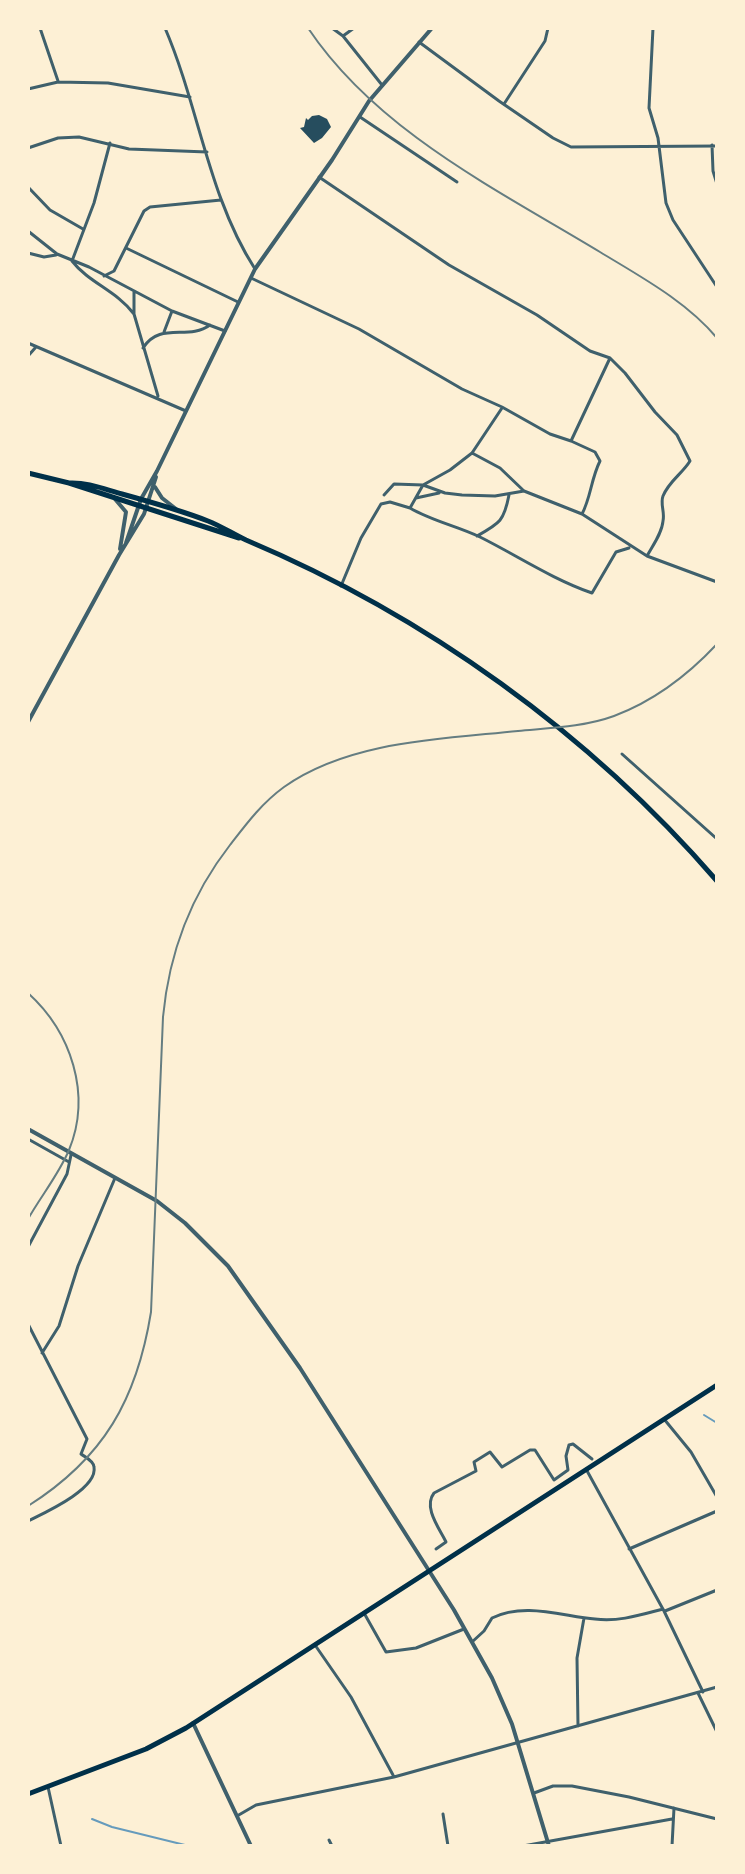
<!DOCTYPE html>
<style>
body{margin:0}
#map{position:relative;width:745px;height:1874px;overflow:hidden;background:#fdf0d5;font-family:Roboto,sans-serif}
canvas{display:block}
.frame{position:absolute;inset:0;border:30px solid #fdf0d5;pointer-events:none}
</style>
<div id="map">
<canvas width="745" height="1874"></canvas>
<div class="frame"></div>
</div>
<script>
const context = document.querySelector('canvas').getContext('2d');
context.lineJoin = 'round';
function stroke(path, color, width, dash) { context.strokeStyle = color; context.lineWidth = width; context.lineCap = dash ? 'butt' : 'round'; context.setLineDash(dash || []); context.stroke(path); }
function fillPath(path, color) { context.fillStyle = color; context.fill(path, 'evenodd'); }
stroke(new Path2D(`
 M704,1415l13,8
 M92,1819l20,8 77,19`), '#669bbc', 2);
fillPath(new Path2D(`
 M319,115l8,4 4,8 -9,11 -8,5 -14,-15 4,-1 2,-9 2,2 4,-4z`), '#264d5e');
stroke(new Path2D(`
 M40,28l18,53
 M165,28c34,79 43,168 90,241
 M332,28l11,8 39,49
 M653,28l-4,80 9,30 8,65 7,17 44,67
 M343,36l11,-8
 M419,42l80,59 54,37 18,9 146,-1
 M28,89l30,-7 50,1 82,14
 M504,104l41,-63 3,-13
 M360,117l97,65
 M110,143l-16,60 -22,58c17,22 45,30 62,53
 M712,145l1,26 4,13
 M28,148l30,-10 21,-1 50,12 78,3
 M319,177l130,88 88,50 53,36 20,7 15,15 30,39 22,23 13,26c-8,13 -21,20 -27,35 -3,8 2,16 0,25 -1,12 -10,24 -16,35
 M28,187l22,23 33,19
 M28,231l29,23 32,13 83,44 53,20
 M126,248l112,54
 M28,253l16,4 12,-2
 M104,276l10,-5 30,-60 6,-4 71,-7
 M251,278l108,51 103,60 40,18 48,27 21,7 39,-83
 M134,292v22l24,82
 M164,332l8,-21
 M28,343l158,68
 M143,348c17,-27 45,-7 67,-23
 M28,356l8,-9
 M571,441l24,11 5,9c-9,18 -9,36 -18,53
 M472,453l28,15 24,23 58,23 65,42 70,26
 M384,495l10,-11 29,1 22,8 17,2 33,1 29,-5
 M416,498l23,-5
 M410,508c22,13 47,18 70,29 38,19 72,42 112,56l24,-41 13,-4
 M477,536c23,-13 27,-15 32,-41
 M341,586l20,-48 20,-34 9,-2 20,6 13,-23 27,-15 22,-17 30,-45
 M622,754l95,85
 M28,1139l41,23
 M28,1247l39,-73 4,-19
 M28,1324l59,115 -6,15c4,3 13,7 13,13 4,22 -50,46 -66,54
 M42,1353l17,-27 19,-60 37,-88
 M664,1419l27,33 26,45
 M586,1469l78,142 39,81
 M436,1549l10,-7c-7,-14 -23,-35 -12,-49l42,-22 -2,-9 16,-10 12,15 28,-17h5l19,30 14,-10 -2,-14 3,-11 4,-1 19,15
 M629,1549l88,-38
 M665,1611l52,-21
 M364,1613l22,39 30,-4 48,-19
 M472,1642l12,-11 8,-13c32,-16 70,-2 103,1 24,3 45,-4 68,-10
 M315,1645l36,52 42,78
 M698,1693l19,39
 M578,1726l-1,-68 7,-40
 M48,1787l13,59
 M534,1793l19,-7h19l57,11 88,22
 M443,1814l5,32
 M237,1816l19,-11 138,-28 323,-90
 M329,1840l3,6
 M523,1846l149,-27
 M672,1846l2,-38`), '#3f606c', 3);
stroke(new Path2D(`
 M155,487l7,11 14,11
 M115,499l11,13 -6,37
 M126,543l15,-44 16,-28 98,-202 77,-109 37,-59 63,-73
 M28,722l91,-167 25,-41 12,-37
 M28,1129l129,72 28,22 43,43 72,102 154,242 38,68 20,46 37,122
 M193,1723l58,123`), '#3f606c', 4);
stroke(new Path2D(`
 M28,1794l118,-45 40,-21 531,-343`), '#003049', 5);
stroke(new Path2D(`
 M28,473l41,10 170,55
 M69,483c18,-1 35,6 53,11 29,8 58,16 86,27 13,5 25,13 38,19 180,76 343,193 471,341`), '#003049', 5);
stroke(new Path2D(`
 M308,28c69,103 188,161 292,224 41,25 86,49 117,86
 M28,993c43,39 64,101 41,157 -10,24 -28,46 -41,69
 M28,1506c76,-48 109,-107 123,-194l12,-295c6,-64 28,-122 67,-172 17,-22 32,-42 54,-58 65,-46 157,-48 234,-56 31,-3 66,-4 96,-15 40,-15 74,-41 103,-72`), '#657d81', 2);
</script>
